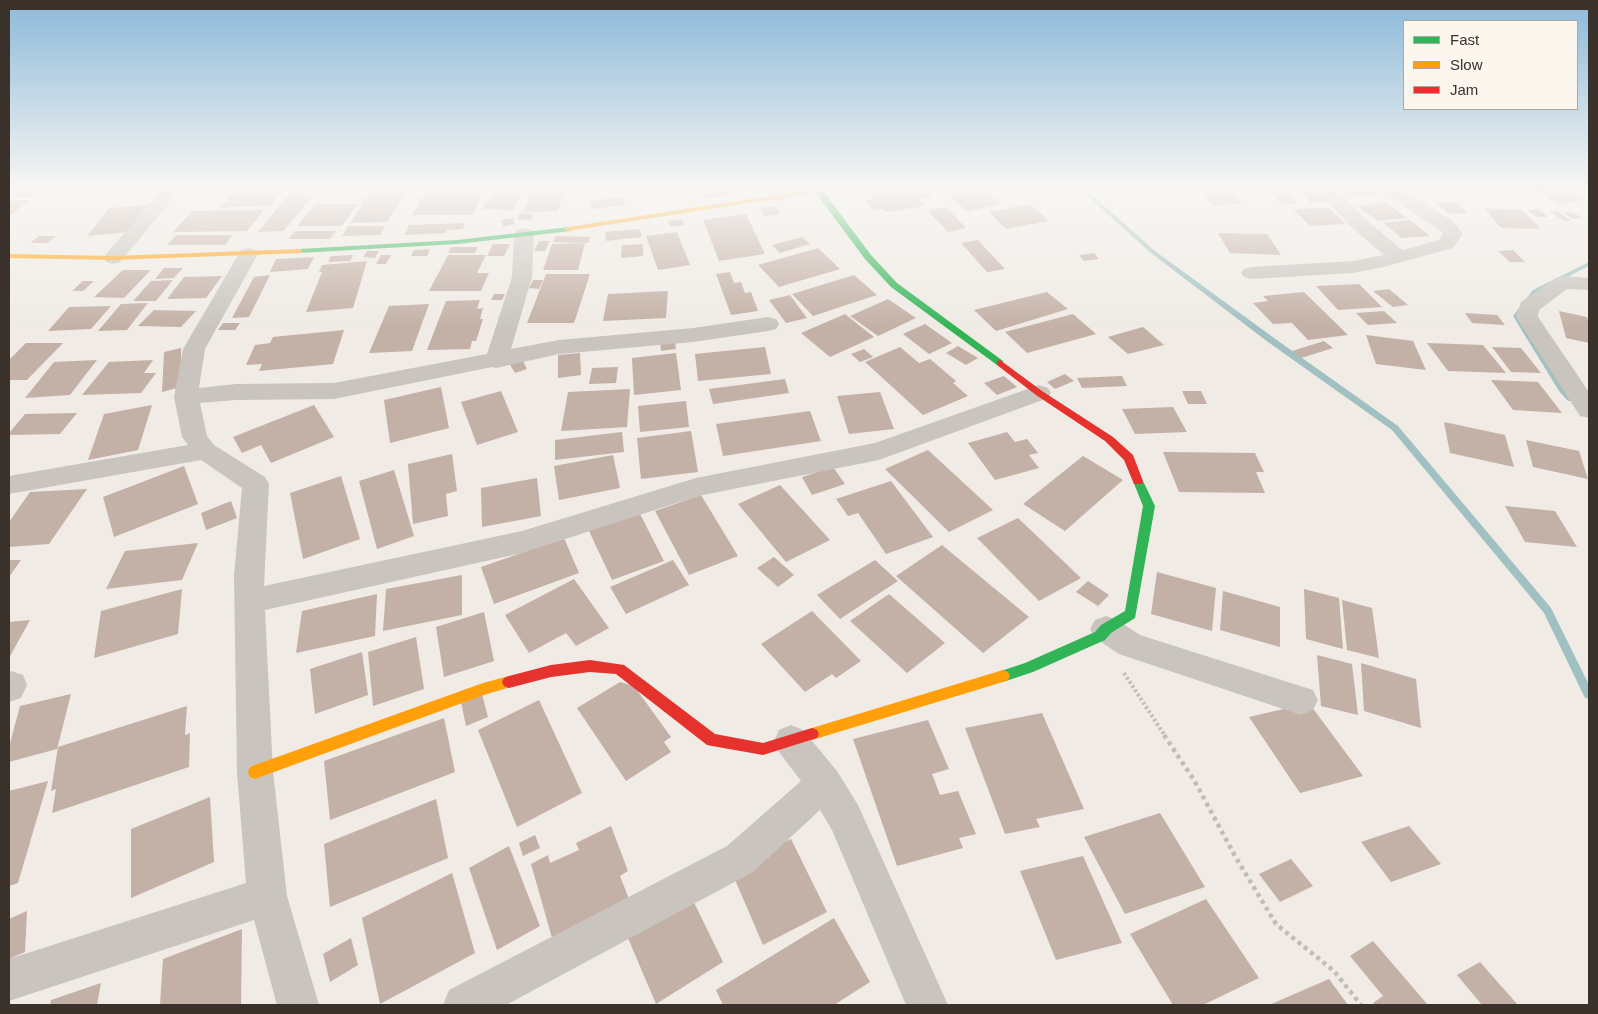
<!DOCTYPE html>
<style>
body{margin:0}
#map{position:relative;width:1598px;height:1014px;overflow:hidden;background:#f0ebe5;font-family:Arial,sans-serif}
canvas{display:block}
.frame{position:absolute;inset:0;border:10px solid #3b312b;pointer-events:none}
.legend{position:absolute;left:1403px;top:20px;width:175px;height:90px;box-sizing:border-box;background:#fbf6ee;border:1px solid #aea7a0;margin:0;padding:6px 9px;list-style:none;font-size:15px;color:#3b312b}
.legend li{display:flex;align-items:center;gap:10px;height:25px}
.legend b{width:25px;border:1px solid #aea7a0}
</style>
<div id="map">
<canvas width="1598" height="1014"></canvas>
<div class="frame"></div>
<ul class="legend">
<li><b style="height:6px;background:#30b455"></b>Fast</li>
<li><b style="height:6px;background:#ff9f0a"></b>Slow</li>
<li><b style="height:6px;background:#e5322d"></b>Jam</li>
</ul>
</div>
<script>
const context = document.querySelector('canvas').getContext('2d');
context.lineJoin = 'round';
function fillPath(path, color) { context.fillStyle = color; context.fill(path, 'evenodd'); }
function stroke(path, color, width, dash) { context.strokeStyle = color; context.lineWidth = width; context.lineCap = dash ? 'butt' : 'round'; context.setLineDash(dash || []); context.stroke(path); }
fillPath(new Path2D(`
 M1077,187h6l72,64 119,87 124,88 153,182 38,77v14l-4,-1 -41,-85 -152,-183 -124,-88 -117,-89z
 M1589,262v4l-52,26 -17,24 45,71 10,12 -4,2h-3l-9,-10 -46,-75 20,-26z`), '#a0c0c2');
fillPath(new Path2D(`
 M24,187h20l-12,10h-21z
 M296,187h32l-4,4 -31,-1z
 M496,187h30l-13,23 -31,-1z
 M533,187h33l-8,24 -35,1z
 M663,187h29l-1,6h-30z
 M731,187l3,8 -28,3 -2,-8z
 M904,187h19l9,11 -12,1 5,7 -39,6 -2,-3 -11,1 -7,-10h7l-5,-8z
 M1118,187h35l1,3h-34z
 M1228,187l15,17 -30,1 -14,-17z
 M1268,187h16l12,17 -17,-1z
 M1296,187h24l15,15 -24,1z
 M1338,187h35l10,8 -34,2z
 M1400,187h34l6,3 -29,4z
 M1546,187h14l25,13 -27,4 -27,-15z
 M373,188h35l-21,34 -37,1z
 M980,188l21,16 -33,8 -20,-16z
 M283,190l-11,15 -52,3 15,-17z
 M289,194h26l-32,37 -25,1z
 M425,194h58l-11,21h-60z
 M623,197l2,8 -33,4 -2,-8z
 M9,200h20l-20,17z
 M1436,202h20l12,12 -21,-1z
 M1386,203l21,15 -29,3 -21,-15z
 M315,204h43l-16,22h-45z
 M1030,204l19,17 -43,8 -17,-17z
 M148,205l-19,27 -42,4 22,-28z
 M776,206l5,8 -16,2 -5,-7z
 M946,207l20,21 -18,4 -20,-21z
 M1329,208l17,16 -36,2 -17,-17z
 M1484,208l38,2 19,19 -40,-1z
 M1539,209l9,8h-11l-10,-7z
 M264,210l-17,21 -74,1 19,-21z
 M1557,211l14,10h-7l-14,-9z
 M1572,212l11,6 -9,1 -11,-6z
 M520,213l14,1 -3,6h-14z
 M746,214l19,40 -46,7 -16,-41z
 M513,218l2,6 -12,2 -2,-6z
 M682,219l2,6 -14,2 -2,-6z
 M1410,220l20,16 -28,2 -19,-15z
 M465,223l-2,6 -16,1 -1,3 -42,2 5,-10z
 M348,226h37l-5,9 -38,1z
 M640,229l2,8 -36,4 -1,-9z
 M295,231h41l-6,8h-42z
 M677,232l13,33 -32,5 -12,-34z
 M1218,233l49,1 14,21 -51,-2z
 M176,235h57l-8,10h-58z
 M39,236h17l-9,7h-17z
 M556,236l35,1 -3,6 -35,-1z
 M802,237l8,7 -30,9 -8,-8z
 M978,240l27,29 -18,3 -26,-29z
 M539,241h11l-5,10h-11z
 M585,243l-7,27h-35l9,-26z
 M493,244h17l-6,12h-17z
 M643,244v12l-22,2 1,-13z
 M451,247h27l-3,6h-27z
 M818,248l22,21 -61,18 -21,-22z
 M430,249l-3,7h-16l3,-6z
 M1513,250l12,12h-15l-12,-11z
 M367,251h12l-4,7 -12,-1z
 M1094,253l5,6 -15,2 -5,-6z
 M353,255l-3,6 -22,1 3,-6z
 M381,255h10l-5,9h-10z
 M448,255h38l-9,18h12l-8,18h-52z
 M314,257l-6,12 -38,3 6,-13z
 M367,261l-14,47 -47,4 16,-40h-3l3,-7z
 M164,268h19l-9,10 -19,1z
 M123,270h28l-27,28 -30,-1z
 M730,272l4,11 7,-1 4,11 6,-1 7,19 -27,4 -15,-41z
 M546,274h44l-16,49h-47z
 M270,275l-21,42 -17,1 22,-41z
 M854,275l23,20 -64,21 -21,-22z
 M222,276l-16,22 -39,1 17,-22z
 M173,280l-17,21h-23l18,-20z
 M533,280h10l-4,9 -10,-1z
 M83,281h11l-11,10h-11z
 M1359,284l23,23 -44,3 -22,-24z
 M1389,289l19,16 -15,2 -20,-16z
 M668,291l-2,27 -63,3 5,-27z
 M1047,292l21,17 -72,22 -22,-21z
 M1304,292l44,43 -40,5 -16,-17 -19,1 -20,-21 15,-2 -5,-5z
 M494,294h11l-3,6h-11z
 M790,295l17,23 -21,5 -17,-23z
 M888,299l28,19 -38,18 -28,-20z
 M480,300l-3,9 6,-1 -3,11h3l-7,22h-4l-2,8 -43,1 19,-49z
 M148,303l-21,27 -29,1 23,-27z
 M429,304l-17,47 -43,2 20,-47z
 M111,306l-20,23 -43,2 21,-24z
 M154,310l42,1 -15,16 -43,-1z
 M1384,311l13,12 -29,2 -12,-12z
 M1559,311l28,6 2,7v19l-23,-5z
 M1465,313l32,2 8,10 -33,-2z
 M845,314l29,23 -44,20 -29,-24z
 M1073,314l23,20 -69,19 -22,-21z
 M223,323h17l-5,7h-17z
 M925,324l27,19 -23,11 -26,-20z
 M1143,327l21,18 -36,9 -20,-17z
 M344,330l-11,34 -74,7 3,-7 -16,1 9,-20 15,-2 3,-6z
 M1366,335l47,6 13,29 -50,-6z
 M675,340l1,9 -15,2 -1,-10z
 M1324,341l9,7 -32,10 -9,-7z
 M26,343h37l-36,37h-18v-20z
 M1427,343l56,2 23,28 -58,-2z
 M958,346l20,12 -12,7 -20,-12z
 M765,347l6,27 -73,7 -3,-27z
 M900,347l19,16 11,-4 26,22 -3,2 15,13 -45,19 -58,-53z
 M1492,347l29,1 20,25 -30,-1z
 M181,348v39l-19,5 2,-40z
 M864,349l9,8 -13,5 -9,-8z
 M580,353l1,22 -23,3v-23z
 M676,353l5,37 -47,5 -2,-37z
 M522,359l5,10 -12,4 -6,-10z
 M97,360l-27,35 -45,3 29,-36z
 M153,360l-9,13h12l-15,20 -59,2 27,-33z
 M618,367l-2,16 -27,1 3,-16z
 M1065,374l9,7 -19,8 -8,-7z
 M1004,376l13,11 -20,8 -13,-12z
 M1122,376l5,10 -45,2 -5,-10z
 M785,379l4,14 -76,11 -4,-15z
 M1491,380l47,2 24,31 -49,-3z
 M441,387l8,41 -59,15 -6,-43z
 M630,389l-3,38 -66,4 7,-39z
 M501,391l17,41 -41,13 -16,-43z
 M1182,391h19l6,13h-19z
 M880,392l14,37 -45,5 -12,-38z
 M686,401l3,26 -49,5 -2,-26z
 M152,405l-14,45 -50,10 16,-46z
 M314,405l20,32 -63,26 -10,-18 -19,8 -9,-16z
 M1173,407l14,25 -52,2 -13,-25z
 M810,411l11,30 -98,15 -7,-32z
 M77,413l-17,21 -51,1v-2l16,-19z
 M1444,422l61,13 9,32 -64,-14z
 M691,431l7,41 -57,7 -4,-41z
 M622,432l2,20 -69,8v-20z
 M1007,432l8,10 12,-3 11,14 -9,2 10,13 -44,12 -27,-37z
 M1526,440l53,11 9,28 -55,-12z
 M928,450l65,60 -44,22 -64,-63z
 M1163,452l92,1 9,19h-8l9,21 -86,-1z
 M452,454l5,37 -11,3 2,22 -35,8 -5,-60z
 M613,455l7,33 -61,12 -5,-34z
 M1083,456l40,24 -58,51 -42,-27z
 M184,466l14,38 -84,33 -11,-40z
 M833,467l12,17 -33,11 -10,-18z
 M394,470l20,66 -37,13 -18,-68z
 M341,476l19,63 -57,20 -13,-66z
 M537,478l4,38 -59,11 -1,-39z
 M891,481l42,56 -47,17 -28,-41 -10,3 -12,-17z
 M780,485l50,55 -44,22 -48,-58z
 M87,489l-38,55 -40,3v-25l21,-30z
 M701,495l37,61 -49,19 -34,-64z
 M231,501l6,17 -31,12 -5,-17z
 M1505,506l50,5 22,36 -52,-5z
 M639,512l25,49 -52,19 -24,-51z
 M1018,518l63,60 -42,23 -62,-63z
 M564,538l15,35 -85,31 -13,-37z
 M198,543l-16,37 -76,9 19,-38z
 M942,545l87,72 -46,36 -87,-77z
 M774,557l20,18 -16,12 -21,-19z
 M9,560h12l-12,17z
 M673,560l16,25 -63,29 -16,-27z
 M875,560l23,21 -58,38 -23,-24z
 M1157,572l59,16 -4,43 -61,-17z
 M462,575v40l-79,16 3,-42z
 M574,579l35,49 -33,18 -10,-13 -37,20 -24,-38z
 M1088,581l21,14 -11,11 -22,-14z
 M182,589l-4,45 -84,24 7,-47z
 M1304,589l35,9 4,51 -37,-10z
 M1223,591l57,16v40l-60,-17z
 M377,594l-2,42 -79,17 6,-42z
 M889,594l56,49 -38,30 -57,-52z
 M1342,600l30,8 7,50 -32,-8z
 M812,611l49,50 -25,17 -4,-4 -27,18 -44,-48z
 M484,612l10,49 -50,16 -8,-50z
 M30,620l-21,38v-36z
 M416,637l8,52 -51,17 -5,-54z
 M362,652l6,43 -53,19 -5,-45z
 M1317,655l35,9 6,51 -37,-9z
 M1361,663l55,16 5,49 -57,-17z
 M620,682l14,4 37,51 -7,5 7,10 -45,29 -49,-73z
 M71,694l-14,55 -48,13v-15l11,-41z
 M482,694l6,23 -22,9 -5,-24z
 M539,700l43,93 -65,34 -39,-97z
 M1309,703l54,73 -63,17 -51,-76z
 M187,706l-2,29 5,-2 -1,34 -137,46 4,-24 -5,2 7,-44z
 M1042,713l42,96 -48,10 4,8 -35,7 -40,-106z
 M444,718l11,54 -125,48 -6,-59z
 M928,720l21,49 -17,5 8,21 18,-4 18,43 -17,4 4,10 -66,18 -44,-127z
 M48,781l-30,102 -9,3v-95z
 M210,797l4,65 -83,36v-69z
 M436,799l12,59 -118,49 -6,-63z
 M1160,813l45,74 -80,27 -41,-77z
 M611,826l17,45 -8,5 9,23 -77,39 -21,-74 17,-9 2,8 29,-13 -3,-7z
 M1409,826l32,38 -50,18 -30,-40z
 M535,835l5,13 -17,8 -4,-13z
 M791,839l36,73 -64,33 -33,-77z
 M509,846l31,80 -43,24 -28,-82z
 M1083,856l39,87 -66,17 -36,-89z
 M1291,859l22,27 -33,16 -21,-28z
 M452,873l23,80 -95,51 -18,-86z
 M687,888l36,74 -67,42 -34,-80z
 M1206,899l53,79 -56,27h-30l-43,-71z
 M27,911l-2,41 -16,7v-40z
 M834,918l36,64 -36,23h-111l-7,-15z
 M242,929l-1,76h-81l3,-46z
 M351,938l7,27 -28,17 -7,-28z
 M1373,941l55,64h-53l-2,-2 10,-7 -33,-40z
 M1480,962l38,43h-36l-25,-30z
 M1329,979l19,26h-79z
 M101,983l-4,22h-47l1,-5z`), '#c3b0a6');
stroke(new Path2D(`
 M1124,673l41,63`), '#c2bcb6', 4, [2.5, 2.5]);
stroke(new Path2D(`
 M1164,735l30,45 41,76 41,68 58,47 27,34`), '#c2bcb6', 4.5, [4, 4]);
fillPath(new Path2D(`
 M161,187h18l-13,20 -46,55 -7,2 -7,-2 -3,-4 3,-4 47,-54z
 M767,187h18l3,9 -3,4 -6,1 -6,-1z
 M1316,187h18l28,29 40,34 37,-10 4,-6 -3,-4 -59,-39 -3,-4h21l55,35 9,12 -10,14 -70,19 -30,6 -102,6 -7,-2 -3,-4 3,-4 7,-2 102,-6 31,-6 -36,-31z
 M524,228l7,2 3,4 -2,43 -21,72 48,-9 134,-12 75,-11 8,2 3,5 -3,5 -8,2 -75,11 -134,12 -63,14 -4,-1 -158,32 -98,1 -36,3 7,33 7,9 51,32 4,7 -5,102 258,-55 174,-53 179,-35 164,-58 9,3 3,5 -3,5 -169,62 -181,36 -176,57 -257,57 8,162 14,124 32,109h-42l-23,-85 -245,81v-42l237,-76 -9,-111 -3,-197 8,-87 -41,-28 -192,34v-18l179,-31 -6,-8 -8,-40 9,-48 58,-99 7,-2 7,2 3,4 -53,95 -6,39 37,-4 98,-1 153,-29 25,-77 2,-43 3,-4z
 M1563,276l26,2v12l-22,-1 -28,21 -1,7 51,75v26l-9,-2 -64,-99 5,-15 35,-24z
 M1106,616l11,4 23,15 173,55 5,10 -5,10 -12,5 -182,-61 -24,-16 -5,-9 5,-9z
 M11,671l12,4 4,10 -6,13 -12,4v-30z
 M791,725l12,5 34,41 21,34 90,200h-42l-74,-175 -12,-20 -67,62 -247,133h-63l6,-15 278,-144 74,-65 -22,-29 -5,-11 5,-11z`), '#c9c4be');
fillPath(new Path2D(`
 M815,188h6l50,67 26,28 106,78v4h-6l-106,-78 -26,-28 -50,-67z
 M568,227h3v4l-114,13 -158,9 -4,-2 4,-2 158,-9z
 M1138,477l5,4 12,25 -20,112 -24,15 -6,7 -72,32 -30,10 -5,-2 -2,-4 2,-4 27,-9 70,-31 6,-7 24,-14 18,-105 -10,-25z`), '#30b455');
fillPath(new Path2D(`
 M828,187h16l-4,2 -272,42 -4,-2 4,-2z
 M299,249h3v4l-189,7 -104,-2v-4l104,2z
 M1003,670l5,2 2,4 -2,4 -5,2 -191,58 -5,-2 -2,-4 2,-4 5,-2z
 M509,676l5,2 2,4 -2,4 -30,9 -229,84 -5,-2 -2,-5 2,-5 5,-2 228,-82z`), '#ff9f0a');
fillPath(new Path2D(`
 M1000,360l42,31 71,46 20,18 10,26 -1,3h-8l-10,-24 -19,-19 -69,-46 -39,-30v-4z
 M590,660l34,5 91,69 48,9 49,-15 5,2 2,4 -2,4 -54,17 -51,-9 -5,-1 -91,-71 -26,-2 -39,5 -42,11 -5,-2 -2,-4 2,-4 5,-2 42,-11z`), '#e5322d');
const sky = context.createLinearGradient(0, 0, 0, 329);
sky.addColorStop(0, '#8bb9d9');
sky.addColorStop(0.57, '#f8f6f3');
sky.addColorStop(1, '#f8f6f300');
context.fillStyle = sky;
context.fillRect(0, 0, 1598, 329);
</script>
